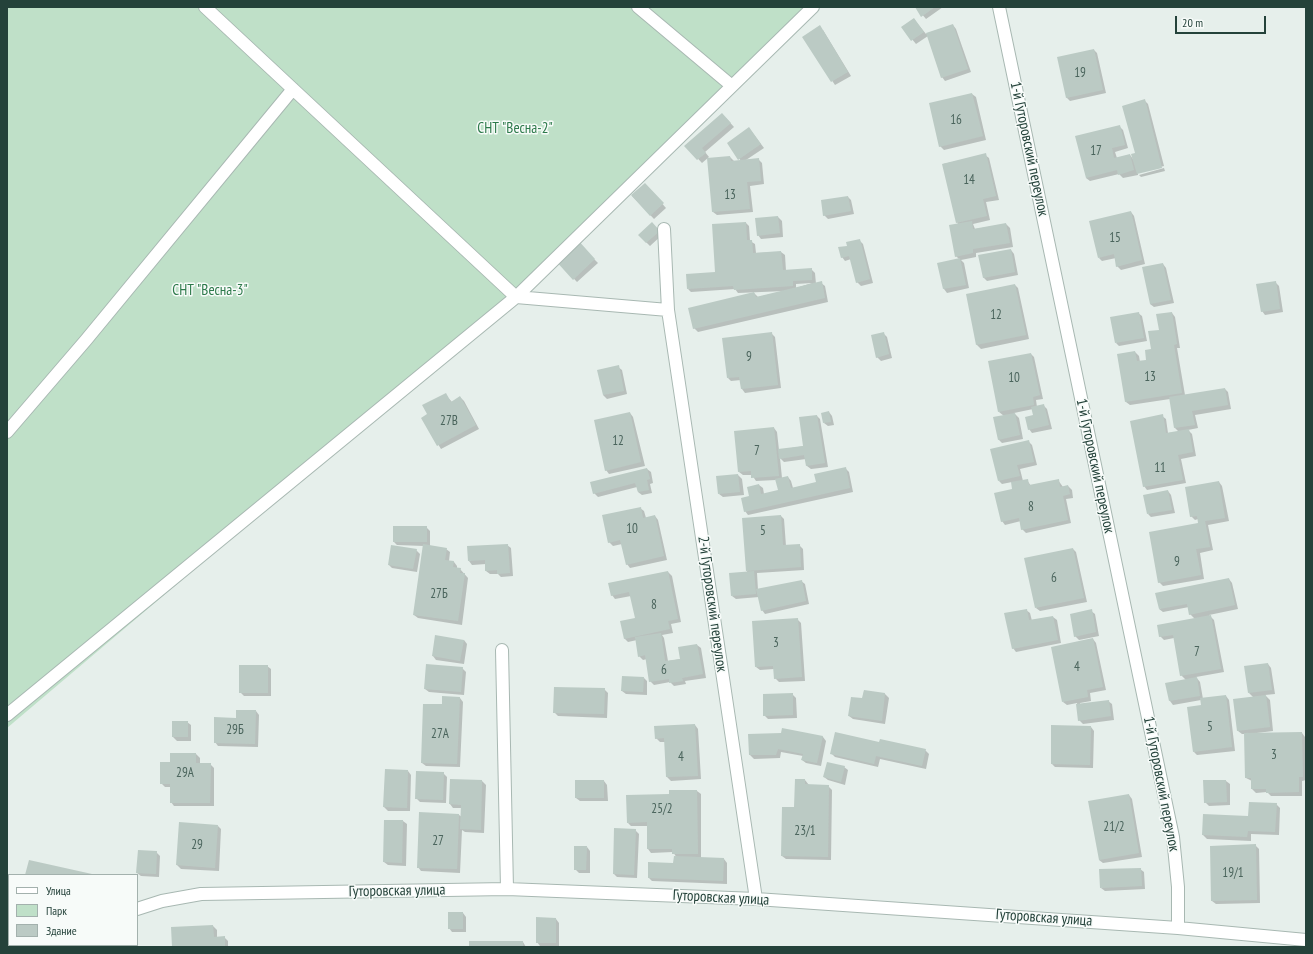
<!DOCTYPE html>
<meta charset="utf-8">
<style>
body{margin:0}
#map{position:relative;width:1313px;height:954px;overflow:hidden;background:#e6efeb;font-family:"PT Sans Narrow",sans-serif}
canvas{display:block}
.frame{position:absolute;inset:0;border:8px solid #24423a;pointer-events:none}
.legend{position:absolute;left:8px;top:874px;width:130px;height:72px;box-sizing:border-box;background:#f7fbf9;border:1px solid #a3b1ad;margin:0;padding:5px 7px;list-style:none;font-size:12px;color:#24423a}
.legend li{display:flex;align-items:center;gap:8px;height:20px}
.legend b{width:20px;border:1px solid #a3b1ad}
.scale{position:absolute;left:1175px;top:16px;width:91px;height:18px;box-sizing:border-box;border:2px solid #24423a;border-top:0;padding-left:5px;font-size:12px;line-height:14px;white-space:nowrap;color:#24423a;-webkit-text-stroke:3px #f7fbf9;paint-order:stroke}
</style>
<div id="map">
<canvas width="1313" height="954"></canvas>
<div class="frame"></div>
<ul class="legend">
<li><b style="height:5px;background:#fff"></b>Улица</li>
<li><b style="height:11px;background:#bfe0c8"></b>Парк</li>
<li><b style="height:11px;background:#bbcac4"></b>Здание</li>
</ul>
<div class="scale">20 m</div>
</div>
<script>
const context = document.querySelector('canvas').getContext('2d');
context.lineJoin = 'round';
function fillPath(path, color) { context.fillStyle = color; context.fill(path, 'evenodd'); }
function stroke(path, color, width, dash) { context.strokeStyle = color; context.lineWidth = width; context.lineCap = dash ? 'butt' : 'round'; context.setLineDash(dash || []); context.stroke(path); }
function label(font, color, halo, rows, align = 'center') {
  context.font = font + ' "PT Sans Narrow",sans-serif'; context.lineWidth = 3; context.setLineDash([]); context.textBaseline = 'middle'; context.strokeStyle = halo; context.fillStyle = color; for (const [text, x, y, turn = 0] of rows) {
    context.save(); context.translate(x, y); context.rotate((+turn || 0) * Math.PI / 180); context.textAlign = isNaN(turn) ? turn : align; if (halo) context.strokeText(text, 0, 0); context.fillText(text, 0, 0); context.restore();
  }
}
fillPath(new Path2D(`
 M7,7h811l-302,290 -509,431z`), '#bfe0c8');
fillPath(new Path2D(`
 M916,7h27l-17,12z
 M914,19l12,15 27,-9 3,4 15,43 -26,9 -3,-4 -14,-41 -12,8 -14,-17z
 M823,30l28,46 -16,9 -32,-48z
 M1094,50l3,3 9,40 -36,8 -4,-4z
 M972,94l4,3 10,43 -42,10 -4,-4z
 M1144,100l4,4 16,62 -26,7v2l-15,3 -4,-4 -29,7 -4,-3 33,-52 4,4 5,18 -13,4 2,6 13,-3 3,4 3,-6z
 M726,118l8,9 -29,25 4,5 -7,6 -16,-17z
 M749,128l15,20 -18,12 12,-1 4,4 2,21 -14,2 3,26 -36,3 -4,-3 17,-55 4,4h7l-13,-18z
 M985,155l4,3 10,42 -13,2 4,18 -17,4 2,5 31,-5 4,4 3,19 -37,6v4l-15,3 3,3 5,25 -22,5 -3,-4 -6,-25 21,-5 -3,-3 2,-31 -15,-61z
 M1164,168l1,3 -24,6 -2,-2z
 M645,184l21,24 -12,11 -22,-23z
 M848,197l3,3 3,14 -26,5 -4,-4z
 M1131,212l3,4 11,48 -24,6 -4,-4 -1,-8 -14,3 -3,-3z
 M778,217l4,4 1,16 -22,2 -3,-4z
 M652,223l10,12 -12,11 -11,-11z
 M746,223l3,3 1,15 5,3 1,9 25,-1 4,3 1,16 25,-2 4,4 1,11 5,-1 4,3 3,16 -130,30 -4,-4 60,-35 4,4 27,-6 -47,2 -3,-4 -44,3 -3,-3 29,-16zM812,283l-16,5v-4z
 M859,240l4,4 10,39 -12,3 -4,-4 -6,-23 -6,2 -3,-4 6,-11z
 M576,241l22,22 -21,19 -21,-22z
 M1011,250l3,4 4,21 -31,6 -4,-4z
 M1163,264l3,4 8,35 -20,4 -4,-3z
 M1275,282l4,4 4,26 -18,3 -3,-4z
 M1015,285l3,3 11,51 -48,10 -4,-4 -10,-50z
 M1138,313l4,3 5,25 -28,5 -3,-3z
 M1172,313l3,4 5,31h-3l8,47 40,-6 3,3 3,17 -36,6 3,13 -10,2 4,4 4,22 -15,3 5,24 -39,7 -3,-4 18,-70 4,3 2,14 11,-1 -4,-4 -5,-29 -40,6 -4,-3 9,-50 4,4 1,6 8,-2 12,-30z
 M771,333l4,4 6,51 -36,5 -3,-4 -1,-9 -10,1 -3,-3z
 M883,333l4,4 5,21 -11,3 -4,-4z
 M1031,354l3,3 9,42 -7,1 1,7 6,-2 4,4 5,20 -20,4 -3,-4 5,-13 -1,-7 -19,4 5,5 4,21 -21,4 -4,-4 6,-23 -5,-4z
 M618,367l4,3 5,24 -20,5 -4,-4z
 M445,394l7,8 8,-5 4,4 15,28 -38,20 -19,-31 7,-3z
 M829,412l3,4 2,9 -6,1 -4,-3z
 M630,413l3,4 12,49 -36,8 -3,-4z
 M817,416l3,3 8,48 -17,2 -4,-3 -1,-7 -22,3 -4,-4 2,20 6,-1 3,4 2,7 24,-5 28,-15 4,4 4,20 -105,23 -3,-4 5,-14 9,-12 4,3 1,6 15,-3 -3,-11 -20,1 -4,-6h-9l-4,-3 35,-44 3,4 2,18 25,-4z
 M1028,441l4,4 5,20 -17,4 3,12 4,-1 4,6 27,-6 5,7 5,-1 4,4 1,8 -7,1 5,24 -45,10 -4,-4 -1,-8 -16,4 -3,-4 12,-31 -2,-8 -10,2 -3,-3z
 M647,469l4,3 2,11 -3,1 2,9 -10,2 -4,-3 -1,-5 -39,10 -4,-4z
 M738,475l4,4 2,16 -21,2 -4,-3z
 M1219,482l3,4 7,35 -21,4 5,25 -13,3 4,26 -41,7 -4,-4 40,-58 -1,-5 -3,1 -4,-4z
 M1168,491l3,4 4,18 -24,4 -3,-3z
 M640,508l4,3 2,7 9,-2 3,4 9,40 -37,8 -3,-4 -5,-20 -9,2 -4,-4z
 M781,516l3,3 2,27 13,-1 4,4 1,21 -47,3 1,17 43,-9 4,3 4,20 -44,10 -3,-4 -3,-13 -23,2 -4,-3z
 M426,527l4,4v15l16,3 4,3 -1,9 5,1 3,4v3h3l8,9 -6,47 -44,-7 -4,-3 10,-69 -27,-1 -3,-3z
 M507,545l4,3 2,28 -12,1 -3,-3h-8l-4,-3v-7l-14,1 -3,-4z
 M1073,549l3,3 11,50 -47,9 -4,-3z
 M416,550l4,4 -3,18 -25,-4 -3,-3z
 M668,572l4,4 9,46 -10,2 2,9 -11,2 2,3 4,23 13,-2 16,-14 4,3 5,30 -21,3 1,3 -12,2 -4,-4 -16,3 -4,-4 -3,-22 -4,1 -4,-4 -2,-16 -9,2 -4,-4 12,-19 -5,-23 -16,3 -3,-4z
 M1229,579l3,4 6,26 -29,6 5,5 10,52 -28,5 4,5 3,17 23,-3 3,4 6,51 -38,4 -3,-3 8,-46 -1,-6 -28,5 -3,-4 -3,-17 19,-4 -5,-5 -7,-37 -10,2 -4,-4 35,-17 -5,-5 -1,-7 -26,5 -4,-3z
 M1026,610l4,3 2,8 21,-4 4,3 4,23 -45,9 -3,-4z
 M1091,611l4,3 4,22 -20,4 -4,-4z
 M797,619l4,4 4,58 -26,1 -4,-4 -1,-9 -14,1 -4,-3z
 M1093,639l3,4 10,47 -16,3 1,8 -11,2v2l28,-4 4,3 2,16 -31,4 -4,-4 -2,-17 -10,2 -4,-3z
 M464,640l3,4 -3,20 -28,-4 -3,-4z
 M1268,664l3,4 4,26 -10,1 5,5 3,31 -16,2 1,1 44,-1 3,4 1,43 -4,1v15h-31l-4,-4 -11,1 -4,-4v-8l-6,-3 -1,-44h-3l-4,-3 15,-34 -4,-4z
 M267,666l4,3v27h-27l-4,-4z
 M462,668l4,4 -2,23 -35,-3 -4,-3z
 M644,678l3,3v14l-21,-1 -4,-3z
 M604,689l4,4 -1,25 -49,-2 -4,-4z
 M864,691l21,3 4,4 -4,26 -32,-5 -4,-3 14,-17z
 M792,694l4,4 1,20 -29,1 -4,-4z
 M460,698l3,4 -3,65 -34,-1 -4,-3 21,-58z
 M256,711l3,4 -1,32 -40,-1 -3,-4 22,-23z
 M187,722l4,3v16h-14l-4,-4z
 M695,725l3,4 3,50 -30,2 -4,-4 -2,-35h-5l-4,-4z
 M1091,727l3,4 -1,37 -38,-1 -3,-3z
 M783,729l40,8 3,4 -5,25 -15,-3 -4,-3 1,-4 -22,-4 -1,6 -26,1 -4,-4 32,-21z
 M880,743l45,7 4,4 -3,15 -46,-10 -2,8 -43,-10 -4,-4z
 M171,754h25l4,4v6h10l4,4v38h-40l-3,-4v-15h-6l-4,-4 10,-20z
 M844,767l4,3 -3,15 -17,-5 -4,-3z
 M408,771l3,4 -1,36h-22l-4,-4z
 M443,773l4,4 -1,26 -26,-1 -4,-4z
 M450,780l32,1 4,4 -2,48 -19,-1 -3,-2 -2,43 -39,-2 -3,-4 2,-54 39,2 3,2v-9h-9l-3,-4z
 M796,780h9l4,5 19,1 4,4 -1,70 -45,-1 -4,-3 13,-48z
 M604,781l3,4 1,16h-28l-4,-3z
 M1226,781l4,3v21l-21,1 -4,-4z
 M697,791l4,3v64l23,1 3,4v21l-75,-3 -3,-3 25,-14 3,-6 -4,-6 -22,1 -3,-4v-23h-17l-3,-3 42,-28z
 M1129,795l3,4 10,58 -39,6 -4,-3z
 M1276,804l4,4 -1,27 -28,-1v7l-44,-2 -4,-4z
 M403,821l4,3 -1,42 -18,-1 -4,-3z
 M218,826l3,3 -2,42 -38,-2 -4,-4z
 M635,830l4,4 -2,44 -20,-1 -3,-3z
 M1255,845l4,4 1,54 -44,1 -4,-3z
 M587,847l3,4v22h-11l-4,-4z
 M156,852l4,4 -1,21 -18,-1 -4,-3z
 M1140,869l4,3 1,17 -40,2 -4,-3z
 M463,913l3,4v15h-14l-3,-4z
 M556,919l3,4v23h-19l-3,-4z
 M213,926l4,4v8l7,-1 4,4v6h-55z
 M9,931v14h61l2,2h-63l-2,-2z
 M523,942l3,5h-56z`), '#0003');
fillPath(new Path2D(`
 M915,7h20l-14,10z
 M914,18l10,14 -13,9 -10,-14z
 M953,24l15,45 -27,9 -15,-45z
 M820,25l28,47 -17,10 -29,-45z
 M1094,49l9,41 -37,8 -9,-41z
 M972,93l11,43 -44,11 -10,-44z
 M1145,99l17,69 -25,6 -6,-20 4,-1 -13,-47z
 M722,113l9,10 -29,25 4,5 -9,7 -13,-14z
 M1120,125l5,20 -13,3 2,10 16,-4 4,16 -16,5 -1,-5 -31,8 -11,-42z
 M749,127l12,17 -23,16 -11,-17z
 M986,153l10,43 -13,3 4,17 -31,7 -14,-59z
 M730,156l1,5 28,-3 2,23 -14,1 3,27 -38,3 -5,-54z
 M645,183l19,20 -14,13 -19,-21z
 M848,196l3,15 -28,5 -2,-16z
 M1131,211l11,49 -26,7 -2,-13 -16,4 -9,-37z
 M778,216l2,17 -23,3 -2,-18z
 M972,221l1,8 33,-6 4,20 -37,6v4l-18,4 -6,-32z
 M652,222l8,9 -14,12 -8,-8z
 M746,222l1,18h5l1,13 28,-2 2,19 29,-2v12l-19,1v5l-59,4 -1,-4 -46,3 -1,-15 29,-2 -3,-48z
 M577,239l18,20 -22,21 -18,-20z
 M860,239l10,40 -14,4 -7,-27 -8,2 -3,-11 9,-1 -1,-4z
 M1011,249l4,23 -32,6 -5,-23z
 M960,258l6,27 -23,4 -6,-26z
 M1163,263l8,37 -21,4 -8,-37z
 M822,281l3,17 -132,31 -5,-21 66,-16 2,5z
 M1276,281l4,28 -19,3 -5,-28z
 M1015,284l11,51 -50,10 -10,-51z
 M1139,312l5,26 -29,5 -5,-26z
 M1172,312l5,32 -3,1 8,48 -57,9 -8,-48 18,-3 2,10 9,-1 -1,-10 6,-1 -3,-18 11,-1 -3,-16z
 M772,332l6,53 -37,4 -2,-12 -12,1 -5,-40z
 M884,332l5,22 -13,4 -5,-23z
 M1031,353l9,42 -7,2 1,8 -36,7 -10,-51z
 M619,365l5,26 -21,4 -6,-25z
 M1225,388l3,17 -36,6 3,14 -21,3 -5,-31z
 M446,393l5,9 9,-6 16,29 -39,21 -16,-28 6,-4 -5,-9z
 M1044,404l5,21 -21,5 -3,-13 8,-2 -2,-8z
 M829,411l2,11 -8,1 -2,-10z
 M630,412l11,50 -36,9 -11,-51z
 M1015,413l5,22 -22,5 -5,-23z
 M1163,414l3,19 23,-4 4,23 -15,3 5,25 -40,7 -13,-66z
 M817,415l8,48 -19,3 -2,-11 -25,4 -1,-10 25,-3 -4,-29z
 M774,427l5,49 -28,2v-7l-13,1 -4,-41z
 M1029,440l5,22 -17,3 3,11 -22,5 -8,-32z
 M846,467l4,21 -106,24 -3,-14 8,-2 -2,-9 12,-3 2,10 17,-4 -3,-11 13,-3 3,12 25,-6 -2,-8z
 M647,468l3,11 -3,1 2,10 -11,2 -3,-9 -42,11 -3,-12z
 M738,474l2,18 -22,2 -2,-18z
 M1028,479l1,6 30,-6 1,8 8,-2 2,9 -7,2 5,24 -47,10 -2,-12 -18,4 -7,-29 18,-4 -1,-7z
 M1219,481l6,37 -20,3 5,26 -14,2 5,26 -43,8 -9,-51 49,-9 -1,-7 -7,1 -5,-30z
 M1168,490l4,20 -25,4 -4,-19z
 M641,507l2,11 12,-3 9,41 -38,9 -6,-25 -12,3 -6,-28z
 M781,515l2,30 17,-1 1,23 -55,4 -4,-53z
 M393,526h34v16h-34z
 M423,544l24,4 -2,12 9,1 -1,6 8,1 -1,5h5l-7,48 -45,-6z
 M508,544l2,29 -13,1v-4l-12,1v-11l-17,1 -1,-15z
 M391,545l26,4 -4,20 -25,-4z
 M1073,548l11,50 -49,10 -11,-50z
 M668,571l10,48 -10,2 2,8 -46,10 -4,-18 15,-3 -6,-26 -18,4 -3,-13z
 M754,571l2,23 -25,2 -2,-23z
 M1229,578l6,27 -46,10 -2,-11 -28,5 -4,-16z
 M802,580l4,21 -45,10 -5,-22z
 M1027,609l2,11 24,-4 5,24 -46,9 -8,-36z
 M1092,609l4,23 -22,5 -4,-23z
 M1211,615l10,54 -41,7 -7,-41 -14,2 -2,-12z
 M798,618l4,59 -28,2 -1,-13 -18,1 -3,-46z
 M661,633l4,28 15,-2 -2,-12 19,-3 6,30 -21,4 1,3 -14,2v-4l-20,3 -4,-27 -7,2 -3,-20z
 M435,635l29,5 -4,21 -28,-5z
 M1093,638l10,49 -16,3 1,7 -26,5 -11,-55z
 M1268,663l4,27 -24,3 -4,-27z
 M426,664l37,3 -2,25 -37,-3z
 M239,665h29v28h-29z
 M622,676l22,1 -1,15 -22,-1z
 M1197,677l3,19 -31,5 -4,-18z
 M554,687l51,1 -1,26 -51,-1z
 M864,690l21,3 -3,28 -34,-5 3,-19 11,1z
 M793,693v22l-30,1v-22z
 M1226,695l6,52 -39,5 -6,-45 14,-2 -1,-7z
 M1266,695l4,32 -33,4 -4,-32z
 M442,696l18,1 -3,67 -36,-1 2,-59h19z
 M1109,700l2,16 -33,5 -2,-17z
 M236,710h20l-1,34 -41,-1v-26l22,1z
 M172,721h16v16h-16z
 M695,724l3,52 -32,1 -2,-39 -9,1 -1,-13z
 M1051,725l40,1 -1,39 -39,-1z
 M782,728l41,8 -6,27 -16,-3 2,-6 -25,-5 -2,6h-27l-1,-21 33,-1z
 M835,732l44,10 1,-3 46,10 -4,17 -46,-10 -2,8 -44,-10z
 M1302,732l1,45h-4v15l-33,1v-4h-15v-11h-6l-1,-45z
 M170,753h26v10h15l-1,40h-40v-19h-10v-22h10z
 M827,762l18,4 -4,16 -18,-5z
 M385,769l23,1 -1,38 -24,-1z
 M416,771l28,1 -1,28 -28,-1z
 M450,779l32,1 -1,50 -21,-1 1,-24 -12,-1z
 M795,779h10v5l24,1 -1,72 -47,-1 1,-49h12z
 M575,780h29v18h-29z
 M1203,780h23l1,22 -23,1z
 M669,790h28l1,64h-26v-5h-25v-27l-20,1 -1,-28 43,-1z
 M1129,794l10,59 -40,7 -11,-59z
 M1249,802l28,1 -2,29 -27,-1 -1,6 -45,-2 1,-21 45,2z
 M419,812l40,2 -2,55 -40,-1z
 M384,820h19l-1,43 -19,-1z
 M179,822l39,3 -3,43 -39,-3z
 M614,828l22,1 -2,46 -21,-1z
 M1256,844l1,56 -46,1 -1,-55z
 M574,846h13l-1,24h-12z
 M138,850l19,1 -1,23 -20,-1z
 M674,856l50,2 -1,23 -75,-3v-16l25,1z
 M29,860l63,14v1h-67z
 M1141,868l1,18 -42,2 -1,-19z
 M7,877h2v43l-2,-1z
 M448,912h15v17h-15z
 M536,917l20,1v25h-20z
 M213,925l1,12 11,-1v11h-53l-1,-20z
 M9,928v17l-2,-1z
 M469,941h54v6h-54z
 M11,945h58v2h-53z`), '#bbcac4');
const minor = new Path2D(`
 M205,7l311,290 297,-290
 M638,7l94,79
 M999,7l174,830 5,50v41
 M668,310l88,589
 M7,432l79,-92 207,-251
 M502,650l5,239
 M7,715l509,-418 152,13 -4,-81
 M137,909l25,-8 39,-7 306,-5 249,10 422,29 128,12
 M100,947l2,-2`);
stroke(minor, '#a8b8b2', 14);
stroke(minor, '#fff', 12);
label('13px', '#4a645c', null, [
 ["19",1080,73],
 ["16",956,120],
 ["17",1096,151],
 ["14",969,180],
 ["13",730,195],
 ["15",1115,238],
 ["12",996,315],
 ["9",749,357],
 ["13",1150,377],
 ["10",1014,378],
 ["27В",449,421],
 ["12",618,441],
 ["7",757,451],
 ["11",1160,468],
 ["8",1031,507],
 ["10",632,529],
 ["5",763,531],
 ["9",1177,562],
 ["6",1054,578],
 ["27Б",439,594],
 ["8",654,605],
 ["3",776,643],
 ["7",1197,652],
 ["4",1077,667],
 ["6",664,670],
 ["5",1210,727],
 ["29Б",235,730],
 ["27А",440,734],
 ["3",1274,755],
 ["4",681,757],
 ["29А",185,773],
 ["25/2",662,809],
 ["21/2",1114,827],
 ["23/1",805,831],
 ["27",438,841],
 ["29",197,845],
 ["19/1",1233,873]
]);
label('15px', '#2d7a4b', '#f7fbf9', [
 ["СНТ \"Весна-2\"",515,129],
 ["СНТ \"Весна-3\"",210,291]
]);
label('15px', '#24423a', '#f7fbf9', [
 ["1-й Гуторовский переулок",1029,149,78],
 ["1-й Гуторовский переулок",1095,466,78],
 ["2-й Гуторовский переулок",712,604,82],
 ["1-й Гуторовский переулок",1161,784,79],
 ["Гуторовская улица",397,891,-1],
 ["Гуторовская улица",721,898,3],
 ["Гуторовская улица",1044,918,4]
]);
</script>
